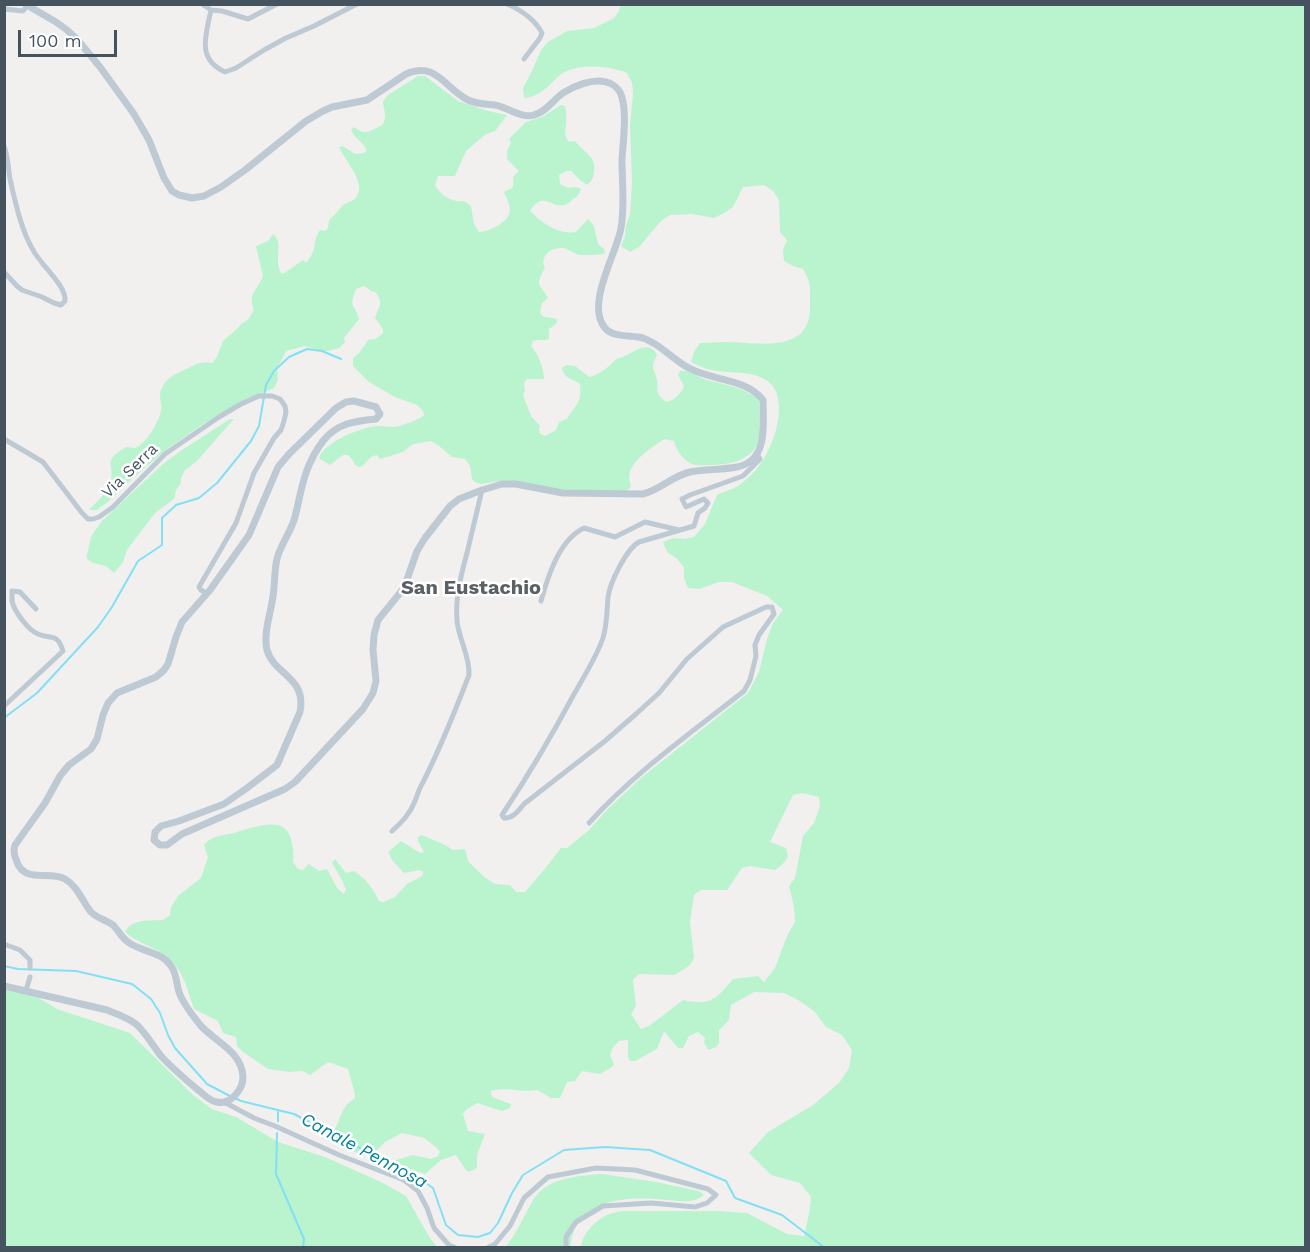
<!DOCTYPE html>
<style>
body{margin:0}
#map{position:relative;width:1310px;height:1252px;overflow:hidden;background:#f2efef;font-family:"Work Sans",sans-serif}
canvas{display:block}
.frame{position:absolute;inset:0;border:6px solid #45535f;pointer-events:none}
.scale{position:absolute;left:18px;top:30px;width:99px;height:27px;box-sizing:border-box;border:3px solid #45535f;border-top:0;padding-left:8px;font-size:18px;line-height:21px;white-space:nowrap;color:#45535f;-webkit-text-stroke:4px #fff;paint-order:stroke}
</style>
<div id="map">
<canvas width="1310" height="1252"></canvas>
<div class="frame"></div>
<div class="scale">100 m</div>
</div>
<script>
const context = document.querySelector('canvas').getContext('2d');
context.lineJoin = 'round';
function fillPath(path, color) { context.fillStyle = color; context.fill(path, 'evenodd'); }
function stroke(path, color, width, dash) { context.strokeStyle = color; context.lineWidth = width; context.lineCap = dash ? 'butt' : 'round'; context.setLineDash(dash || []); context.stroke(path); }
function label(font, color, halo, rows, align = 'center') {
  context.font = font + ' "Work Sans",sans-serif'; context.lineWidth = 5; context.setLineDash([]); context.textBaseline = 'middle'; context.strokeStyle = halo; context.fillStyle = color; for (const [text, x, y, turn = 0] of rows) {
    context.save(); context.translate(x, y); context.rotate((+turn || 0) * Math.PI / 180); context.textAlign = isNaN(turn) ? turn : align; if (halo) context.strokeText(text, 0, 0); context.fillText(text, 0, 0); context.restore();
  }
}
fillPath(new Path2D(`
 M620,5h685v1242h-724c1,-13 14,-26 26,-32 4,-2 10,-3 14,-4h97l29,2 40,21 17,2 5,-22 2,-17 -11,-14 -29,-8 -22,-22 19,-21 45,-27 26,-22 10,-15 3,-18 -10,-15 -16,-8 -11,-15 -15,-11 -16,-8 -30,-1 -23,13 -2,15 -10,10v13l-3,4 -8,3 -4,-8 1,-4 -7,-6 -9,4 -6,12h-5l-14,-17 -7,18 -22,12h-5l-2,-4v-17l-9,1 -6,6 -3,8 4,9 -2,3 -12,7 -18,-3 -7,10 -8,1 -7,16h-9l-14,-8c-16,3 -31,-4 -46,1v4l3,3 17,6 -1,4 -8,3 -25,-8 -11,7 -3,4 5,17 17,3 -8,21v13l-8,4 -4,-3 -9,-14 -15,5 -16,14 -29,-10v-4l17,-5 18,4 7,-3 2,-4 -3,-4 -13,-10 -22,-5 -17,9 -13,13 -9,1 -27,-13 -3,-3v-8c10,-15 5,-22 22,-34v-4l-7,-25 -20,-7 -18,13 -8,-4 -13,1 -21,-3 -25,-17 -6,-6 -1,-9 -13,-4 -5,-12 -24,-12c-8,-24 -12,-45 -36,-58 -12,-7 -23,-10 -33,-19 7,-14 25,-11 38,-12l7,-5 1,-8 7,-11 23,-18 7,-21 -4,-12c7,-9 19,-10 30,-12 17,-5 51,-19 57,6 2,9 3,14 2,23l5,7 5,1 6,-6 10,7 8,-2 10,19 7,6 2,-4 -3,-8 -11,-19 3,-4 11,14 8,-2c12,8 19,17 25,30l4,1 12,-5 12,-13 15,-8 1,-4 -3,-2 -16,3 -12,-13 -4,-8 13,-11 19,12 4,-1 -6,-11v-4l4,-2 23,10 8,5 12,-1 3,12 16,16 11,7 15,1 6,7h9l18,-21 18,-23h6l22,-18 18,-20 34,-32 107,-85 11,-21 8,-33 6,-16 10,-13 -16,-14 -35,-14h-13l-20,7 -11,-1 -4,-10v-11l-8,-9 -9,-6 -4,-10 10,-4 11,1 10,-2 11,-13 12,-29c7,-4 15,-5 21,-9 8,-6 18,-15 23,-23 14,-19 30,-67 5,-83 -16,-10 -37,-6 -54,-10 -7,-1 -15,-5 -21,-8l3,-10 6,-9c8,0 16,-1 24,-1 31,0 85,13 86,-33 0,-16 2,-27 -7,-40l-10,-3 -9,-5 -1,-11 4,-10 -7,-8 -1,-32 -6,-9 -9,-6 -21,2 -10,20 -9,6 -10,5 -22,-4 -22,1 -9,6 -22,26 -9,5 -9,-6 4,-10 1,-11 4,-10 2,-33 -2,-57 3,-32 -1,-10 -5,-10c-18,-7 -52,-11 -68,3 -12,11 -18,20 -35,22l-1,-10 10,-19 8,-19 7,-8 19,-11 27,-3 20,-10 5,-7zM802,793l17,4 1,9 -6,17 -11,13 -8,42 -6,8 5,21 1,15 -8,14 -12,32 -11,14 -6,-6 -25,3c-18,21 -22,27 -50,21l-34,26 -8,3 -10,-15 5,-8 -3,-26 6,-6 36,1 15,-10 4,-7 -4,-36 4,-27 7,-5h26l15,-22 8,-2 25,4 7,-5 6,-8 -2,-9 -16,-6 23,-47z
 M418,76h7l33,25 30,10 19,4 -12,16 -9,3 -20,17 -11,25h-17l-3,9c5,10 17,18 29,16l7,5 3,18 5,8c10,0 30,-10 31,-21 0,-7 -4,-13 -6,-19 9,-5 10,-2 9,-15l6,-6 -12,-12v-8l4,-8 -2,-4 17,-17 16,-5 19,-12 4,1c1,5 2,11 1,16 0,9 -3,12 3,20l6,-1c9,12 22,15 19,32 -1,6 -2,8 -7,12l-7,-5 -9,-9h-4l-8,4 1,9 8,4 9,-1 4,2c-2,6 -4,8 -9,11 -2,2 -6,5 -8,5 -14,3 -21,-15 -34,6 12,12 28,24 46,21l12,-13 6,7 4,18 6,5 1,5c-8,1 -16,1 -24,1 -7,-1 -12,-6 -18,-7 -12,-1 -24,8 -18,20 -11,19 -5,15 3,30l-6,5 -2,9 2,4c5,2 10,1 15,3l-1,5 -7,5v10c-5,2 -11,0 -16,2l-2,5c7,8 13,22 13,33h-17l-3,4 1,8 -2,4 8,21 9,10 -1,4 1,4 5,2 11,-6 3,-8 8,-3c9,-15 15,-16 13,-35 -7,-5 -17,-6 -18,-16l4,-3 9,1 14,11c10,-2 20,-10 27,-18 13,-1 31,-23 41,-4 -7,14 -3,12 0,25 2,13 -4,10 9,22 8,-1 16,-9 18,-16l-6,-11 2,-4c10,-2 17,6 27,9 19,5 32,6 50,18l2,4c0,12 4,31 -1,42 -10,18 -31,21 -49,21 -5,0 -10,1 -14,0 -10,-2 -19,-15 -21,-24l-10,-2c-14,10 -42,26 -33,46l-2,4 -4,2h-41l-26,-1 -43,-9h-16l-18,3 -6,-2 -3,-3 -2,-13 -5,-7 -13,-2 -13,-11 -8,-5 -18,3 -10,8 -23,7 -3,-4c-9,1 -9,8 -17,12l-4,-1c-10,-20 -14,-9 -26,-1l-11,-7c5,-16 44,-32 60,-32 5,0 10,1 15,1 7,-1 25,-7 30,-12l-1,-4 -6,-6 -22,-8 -26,-15 -16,-16v-8l7,-6 8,-12 8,-1 7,-6v-4l-8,-11c3,-11 10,-15 0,-26l-4,-1 -7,-5 -8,3c-8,20 -1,14 3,30l-15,19 1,4 -6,6 -12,3h-5l-17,-5 -19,5 -6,12 -3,4 1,13 -4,8 -46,21 -26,16 -35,24 -35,30 -23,22 -12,9h-8c7,-8 18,-16 21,-26 7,-19 -11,-21 16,-37 2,0 8,1 9,1 10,-2 25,-28 26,-38 2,-7 -4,-14 1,-22 7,-15 21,-16 34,-24 4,-1 11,-2 16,-1l5,-6 6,-16 16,-14 2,-3 7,-4 6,-10c-7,-17 4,-20 9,-34l-7,-30 12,-5 5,-7c12,9 -1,28 9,40l4,-2 17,-12 3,3c2,-3 5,-6 6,-9 4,-8 2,-16 8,-24l5,1 3,-3 1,-8c7,-6 8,-8 13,-14 3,-3 9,-4 13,-7 14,-15 -11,-39 -16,-52l4,-1 12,8 9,-1 3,-3c-4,-8 -13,-12 -16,-20l3,-3c8,6 13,7 22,1 3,-1 7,-3 8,-6 3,-6 -1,-15 -1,-21l5,-6z
 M230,419h4l-38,43 -11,8 -4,8v5l-5,7 -2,9 -19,14 -16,21 -12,16 -4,12 -9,11c-3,-3 -7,-7 -12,-8 -7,-2 -11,-1 -16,-8 3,-7 3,-15 6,-22 3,-5 7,-9 10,-14l61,-57 16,-12z
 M5,990l32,7 20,12 73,24 63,62 19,14 24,8 42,25 47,15 58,26 23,13 24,42 7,9h-432z
 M603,1174l53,8 43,9 5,4c-11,9 -23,6 -36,5 -32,-3 -71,-4 -92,25 -3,6 -5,16 -6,22l-65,1c11,-14 18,-30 27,-46 14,-25 45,-26 71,-28z`), '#b9f4ce');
stroke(new Path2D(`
 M4,718l33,-25 61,-66 14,-20 26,-46 24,-16v-27l14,-13 23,-7 18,-15 34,-42 8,-15 7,-41 8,-14 15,-14 18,-8 15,2 19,8
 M4,966l14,3 58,2 56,13 19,15 9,14 8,22 7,13 32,36 23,12
 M235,1098l6,3 53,13 45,24 71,34 23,16 13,37 12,10 20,2 12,-4 8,-10 14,-30 11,-18 41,-25 41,-3 45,3 76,31 9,17 47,17 43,33
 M278,1121v-9
 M277,1133l-1,41 28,65 -1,9`), '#82e0f5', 2);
stroke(new Path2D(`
 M202,4l9,6c-5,25 -15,49 14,62l11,-4 28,-18 22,-12 28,-12 43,-22
 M507,4c14,6 28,16 35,29l-2,5 -16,21
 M4,9l19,2 4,-5
 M211,10l11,1 26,8 29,-15
 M4,146c4,10 4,22 6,33 5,22 11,51 23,71 7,14 34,36 32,51l-4,4 -7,-2 -12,-6 -20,-7 -5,-4 -13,-14
 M4,439l39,23 39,51 6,6h5l6,-2 14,-10 52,-53 54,-37 22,-13 18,-8h13l8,3 5,7 1,6 -2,9 -3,9 -7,8 -20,35 -18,50 -37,64 2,3 5,3
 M541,601c7,-25 18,-61 43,-73l31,9 30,-15 34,8
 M4,706l59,-55c-6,-19 -12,-11 -25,-17 -10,-4 -24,-23 -26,-33 0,-3 0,-7 0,-10l8,1 16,17
 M589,823c46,-51 102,-90 155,-132l6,-11 6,-24 -1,-11 4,-10 15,-21 -2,-7h-6l-43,20 -36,32 -28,34 -23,21 -31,27 -81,63c-5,6 -11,15 -20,14l-2,-3c26,-39 49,-78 71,-119 10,-18 23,-38 30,-58 4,-13 4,-27 5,-41 2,-14 18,-48 31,-55l55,-16 4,-13 7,-5 3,-5 -4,-4 -18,8 -4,-8 8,-4 53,-19 17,-17 -3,-5
 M392,831c10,-9 18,-17 23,-30 2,-4 3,-9 5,-13 19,-36 34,-74 49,-113 1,-19 -10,-35 -12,-54 -2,-23 4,-46 10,-68 5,-21 10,-42 15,-63
 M4,944l16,6 10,10v8
 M26,990l4,-13
 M224,1102l30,16 21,8 64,29 65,25 14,11 9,17 7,20 15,17 7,3
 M487,1248l8,-4 15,-18 14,-28 24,-21 48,-9 39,2 73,19 8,6 -9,8 -12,4 -44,-4 -48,3 -27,16 -10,15v11`), '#becad3', 5);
stroke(new Path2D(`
 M4,986l103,24c10,4 20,7 29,14 10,9 17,22 25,32 11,12 24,23 37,34 6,4 11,11 19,12 13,3 26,-12 26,-25 -1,-25 -27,-35 -42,-51 -8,-10 -18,-22 -22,-34 -3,-9 -2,-18 -8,-26 -10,-15 -30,-14 -43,-24 -6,-4 -10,-12 -15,-17 -7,-5 -17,-7 -23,-14 -8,-11 -13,-25 -25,-32 -15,-9 -40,5 -48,-17 -3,-6 -4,-11 -2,-17l30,-42 15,-27 9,-11 22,-16 6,-10 6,-24 5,-12 9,-10 39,-16 8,-7 4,-6 8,-27 6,-15 28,-32 39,-55 29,-68 11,-13 47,-46 10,-6 8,-1 22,6 4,7 -4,5c-21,2 -39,4 -53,22 -19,25 -21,47 -28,76 -4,15 -15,28 -18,42 -3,12 -2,25 -4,37 -2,17 -10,37 -6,54 7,25 40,27 33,62l-23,53 -30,23 -23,16 -45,17 -18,5 -6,6 -1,8 6,5h7l15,-11 103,-45 10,-7 68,-73 10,-16 3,-12 -3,-31 1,-15 4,-15 26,-32 13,-37 8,-13 25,-32 9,-7 23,-9 20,-6h14l47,9 80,1c17,-4 29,-18 47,-22 15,-3 31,-2 47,-5 32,-6 26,-44 26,-67 -17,-22 -51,-19 -74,-32 -16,-8 -28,-24 -46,-30 -11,-3 -30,0 -38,-10 -20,-23 12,-75 16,-100 4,-23 1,-45 1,-68 1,-19 6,-51 -2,-68 -3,-5 -9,-9 -14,-10 -13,-4 -32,4 -43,11 -10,7 -17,19 -29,22 -12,4 -27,-8 -39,-10 -9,-1 -19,-1 -27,-5 -24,-12 -31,-39 -62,-26l-39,26 -35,7 -9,4 -17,10 -61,49 -24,17 -17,9 -12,2 -13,-3 -7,-4 -8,-13 -15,-38 -15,-26 -34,-47 -23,-28 -10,-9 -11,-8 -31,-18`), '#becad3', 7);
label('16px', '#45535f', '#fff', [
 ["Via Serra",130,471,-44]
]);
label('italic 18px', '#03819e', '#fff', [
 ["Canale Pennosa",364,1151,28]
]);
label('bold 20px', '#5b6065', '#fff', [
 ["San Eustachio",471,588]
]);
</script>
